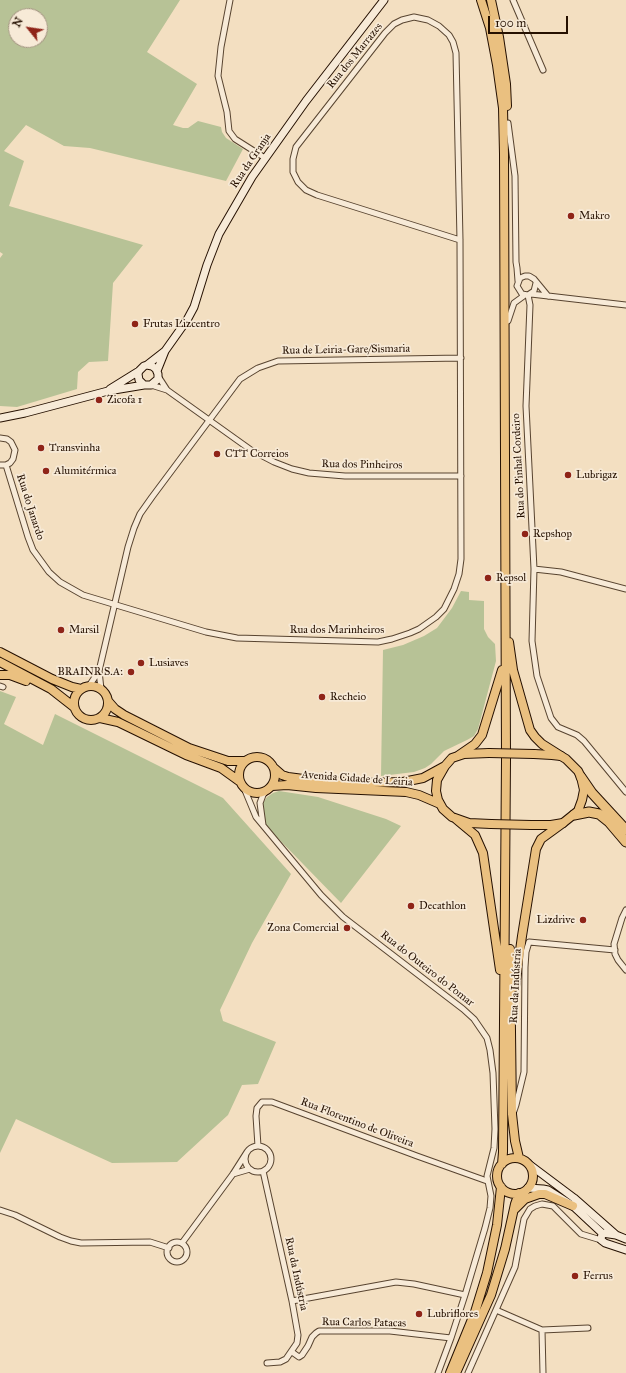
<!DOCTYPE html>
<meta charset="utf-8">
<style>
body{margin:0}
#map{position:relative;width:626px;height:1373px;overflow:hidden;background:#f3dfc1;font-family:"IM FELL Great Primer",serif}
canvas{display:block}
.north{position:absolute;left:8px;top:8px;width:40px;height:40px;box-sizing:border-box;background:#f7ead7;border:1px solid #a39381;border-radius:50%;rotate:300deg;font-size:11px;font-weight:700;line-height:16px;text-align:center;color:#251000}
.north::after{content:'';display:block;margin:auto;width:14px;height:18px;background:#8f2418;clip-path:polygon(50% 0,100% 100%,50% 72%,0 100%)}
.scale{position:absolute;left:488px;top:16px;width:80px;height:18px;box-sizing:border-box;border:2px solid #251000;border-top:0;padding-left:5px;font-size:12px;line-height:14px;white-space:nowrap;color:#251000;-webkit-text-stroke:3px #f7ead7;paint-order:stroke}
</style>
<div id="map">
<canvas width="626" height="1373"></canvas>
<div class="north">N</div>
<div class="scale">100 m</div>
</div>
<script>
const g = document.querySelector('canvas').getContext('2d');
g.lineJoin = 'round';
function fillPath(path, color) {
  g.fillStyle = color;
  g.fill(path, 'evenodd');
}
function toPath(rows) {
  const path = new Path2D();
  for (const r of rows) {
    if (r.length === 3) {
      path.moveTo(r[0] + r[2], r[1]);
      path.arc(r[0], r[1], r[2], 0, 2 * Math.PI);
      continue;
    }
    path.moveTo(r[0], r[1]);
    for (let i = 2; i < r.length; i += 2) path.lineTo(r[i], r[i + 1]);
  }
  return path;
}
function stroke(path, color, width, dash) {
  g.strokeStyle = color;
  g.lineWidth = width;
  g.lineCap = dash ? 'butt' : 'round';
  g.setLineDash(dash || []);
  g.stroke(path);
}
function label(font, color, halo, rows, align = 'center') {
  g.font = font + ' "IM FELL Great Primer",serif';
  g.lineWidth = 3.5;
  g.setLineDash([]);
  g.textBaseline = 'middle';
  g.strokeStyle = halo;
  g.fillStyle = color;
  for (const [text, x, y, turn = 0] of rows) {
    g.save();
    g.translate(x, y);
    g.rotate((+turn || 0) * Math.PI / 180);
    g.textAlign = isNaN(turn) ? turn : align;
    if (halo) g.strokeText(text, 0, 0);
    g.fillText(text, 0, 0);
    g.restore();
  }
}
const green = toPath([
 [0,0,180,0,147,52,197,84,173,125,183,128,188,128,198,121,221,127,222,132,226,138,243,149,226,181,90,148,64,146,26,125,4,151,24,161,9,206,143,245,113,283,108,361,89,362,78,372,77,389,17,407,0,406,0,258,3,254,0,252],
 [16,16,40,16,40,40,16,40],
 [461,591,469,592,469,600,484,601,484,629,488,637,495,644,496,661,478,729,474,736,467,740,444,751,431,764,425,768,414,772,381,776,383,650,403,645,424,636,437,628,452,608],
 [0,691,16,697,4,724,43,745,55,714,223,798,291,874,252,943,220,1010,223,1021,276,1042,258,1084,242,1085,228,1115,177,1162,112,1163,16,1119,0,1153],
 [279,791,318,797,386,819,401,826,341,903,267,827,263,818,262,804,267,797,273,793]
]);
const minor = toPath([
 [230,0,221,47,218,76,227,112,229,131,235,139,265,158],
 [513,0,543,70],
 [508,123,515,176,516,262,517,268,518,281],
 [536,283,534,291,528,295,522,294,517,286,520,278,525,276,529,276,534,279,548,296],
 [531,294,626,305],
 [528,295,530,305,526,406,534,569,532,641,537,676,551,718,558,727,577,735,584,741,626,792],
 [508,321,514,303,525,295],
 [158,376,167,390,251,450,274,462,292,469,309,473,345,476,461,476],
 [151,385,167,390],
 [0,438,7,439,11,442,15,450,13,459,10,463,6,465,0,465],
 [6,465,28,537,33,550,49,572,60,582,83,595,206,632,237,638,378,642,392,639,410,633,419,629,436,617,444,609,454,589,459,574,461,559,460,240,456,53,453,42,449,35,439,26,428,20,414,17,402,20,394,24,385,33,296,147,293,159,293,172,298,182,306,190,317,195,460,240],
 [534,569,561,572,626,589],
 [0,686,3,687],
 [89,686,99,671],
 [101,689,99,671,128,547,134,528,140,514,152,497,240,379,258,368,278,361,461,358],
 [244,788,256,817,321,895,343,917,463,1009,474,1019,487,1038,490,1050,493,1073,495,1129,494,1148,487,1176,491,1196,490,1208,485,1228,465,1295,451,1338,438,1373],
 [263,825,260,803,263,795,267,790],
 [626,910,622,918,614,944,615,954,618,960,626,970],
 [514,1111,516,1105,524,1072,525,967,526,952,529,942,615,950],
 [258,1159,13],
 [258,1146,256,1116,257,1108,262,1102,272,1102,417,1156,487,1181],
 [263,1171,292,1301,298,1335,297,1343,286,1359,280,1362,267,1363],
 [233,1174,250,1169],
 [0,1210,15,1215,60,1237,71,1241,81,1243,150,1242,169,1248],
 [177,1252,10],
 [182,1243,233,1174,247,1152],
 [292,1301,396,1282,414,1284,465,1295],
 [496,1310,542,1330,543,1373],
 [542,1330,588,1328],
 [292,1352,299,1357,302,1355,308,1346,312,1337,316,1333,319,1331,390,1331,451,1338],
 [468,1373,515,1267,524,1219,530,1209,535,1206,542,1204,553,1206,581,1234,601,1240]
]);
const secondary = toPath([
 [147,365,165,351,187,320,194,307,207,265,219,234,252,177,306,101,384,0],
 [157,371,165,351],
 [110,389,139,371,144,366,147,365,152,366,156,369,158,374,158,379,151,385,144,385,139,380,138,374,139,371],
 [0,418,25,413,108,391,144,385],
 [530,1165,574,1198,616,1235],
 [528,1188,543,1189,548,1190,573,1206,602,1233,616,1235,626,1239],
 [602,1233,601,1240,605,1243,626,1250]
]);
const primary = toPath([
 [0,652,52,679,72,687,81,689],
 [0,662,51,689,74,707],
 [0,675,10,675,26,681],
 [91,703,17],
 [108,701,115,709,124,715,189,748,228,761,245,761],
 [100,718,118,722,186,755,221,768,239,781],
 [489,753,464,754,452,758,445,766,437,780,436,791,438,800,443,809,452,817,469,823,491,824],
 [257,775,18],
 [274,768,282,775,288,777,311,780,363,783,403,782,423,778,445,766],
 [272,786,287,785,316,788,406,792,419,795,440,804],
 [531,825,551,825,563,823,578,811,582,800,584,790,581,777,578,771,566,759,561,756,552,755,534,754]
]);
const trunk = toPath([
 [481,0,490,28,497,65,503,108,504,154,506,760,503,1152,502,1164],
 [491,0,499,37,506,84,507,106],
 [509,642,513,670,530,730,535,737,542,744,561,756],
 [459,755,475,744,482,735,502,670],
 [457,820,475,835,483,853,500,970],
 [510,949,512,1114,515,1141,519,1158],
 [515,987,522,936,536,849,541,839,563,823],
 [515,1176,18],
 [515,1209,525,1199,539,1194,545,1194,573,1206],
 [450,1373,475,1312,487,1273,497,1225,501,1187],
 [456,1373,491,1295,505,1249,515,1204,519,1193]
]);
const motorway = toPath([
 [581,777,592,793,626,830],
 [574,815,589,812,599,814,609,822,626,842]
]);
const primaryBridge = toPath([
 [489,753,534,754],
 [491,824,531,825]
]);
const markers = [
 [571,216,4,"#8f2418"],
 [135,324,4,"#8f2418"],
 [99,400,4,"#8f2418"],
 [41,448,4,"#8f2418"],
 [217,454,4,"#8f2418"],
 [46,471,4,"#8f2418"],
 [568,475,4,"#8f2418"],
 [525,534,4,"#8f2418"],
 [488,578,4,"#8f2418"],
 [61,630,4,"#8f2418"],
 [141,663,4,"#8f2418"],
 [131,672,4,"#8f2418"],
 [322,697,4,"#8f2418"],
 [411,906,4,"#8f2418"],
 [583,920,4,"#8f2418"],
 [347,928,4,"#8f2418"],
 [575,1276,4,"#8f2418"],
 [419,1314,4,"#8f2418"]
];
const streetNames = [
 ["Rua dos Marrazes",355,56,-51],
 ["Rua da Granja",251,161,-56],
 ["Rua de Leiria-Gare/Sismaria",346,350,-1],
 ["Rua dos Pinheiros",362,465,1],
 ["Rua do Pinhal Cordeiro",519,466,-93],
 ["Rua do Janardo",30,507,72],
 ["Rua dos Marinheiros",337,630],
 ["Avenida Cidade de Leiria",357,779,4],
 ["Rua do Outeiro do Pomar",427,969,38],
 ["Rua da Indústria",516,986,-87],
 ["Rua Florentino de Oliveira",357,1123,21],
 ["Rua da Indústria",296,1274,78],
 ["Rua Carlos Patacas",364,1323,1]
];
const poiNames = [
 ["Makro",579,216],
 ["Frutas Lizcentro",143,324],
 ["Zicofa 1",107,400],
 ["Transvinha",49,448],
 ["CTT Correios",225,454],
 ["Alumitérmica",54,471],
 ["Lubrigaz",576,475],
 ["Repshop",533,534],
 ["Repsol",496,578],
 ["Marsil",69,630],
 ["Lusiaves",149,663],
 ["BRAINR S.A:",123,672,"right"],
 ["Recheio",330,697],
 ["Decathlon",419,906],
 ["Lizdrive",575,920,"right"],
 ["Zona Comercial",339,928,"right"],
 ["Ferrus",583,1276],
 ["Lubriflores",427,1314]
];
fillPath(green, '#b7c296');
stroke(minor, '#584430', 7);
stroke(secondary, '#251000', 9);
stroke(primary, '#251000', 10);
stroke(trunk, '#251000', 10);
stroke(motorway, '#251000', 11);
stroke(minor, '#f7ead7', 5);
stroke(secondary, '#f7ead7', 7);
stroke(primary, '#eac080', 8);
stroke(trunk, '#eac080', 8);
stroke(motorway, '#eac080', 9);
stroke(primaryBridge, '#251000', 10, []);
stroke(primaryBridge, '#eac080', 8);
for (const [x, y, r, color] of markers) {
  const dot = new Path2D();
  dot.arc(x, y, r, 0, 2 * Math.PI);
  g.fillStyle = color;
  g.fill(dot);
  stroke(dot, '#f7ead7', 1.5);
}
label('11px', '#251000', '#f7ead7', streetNames);
label('11px', '#251000', '#f7ead7', poiNames, 'left');
</script>
